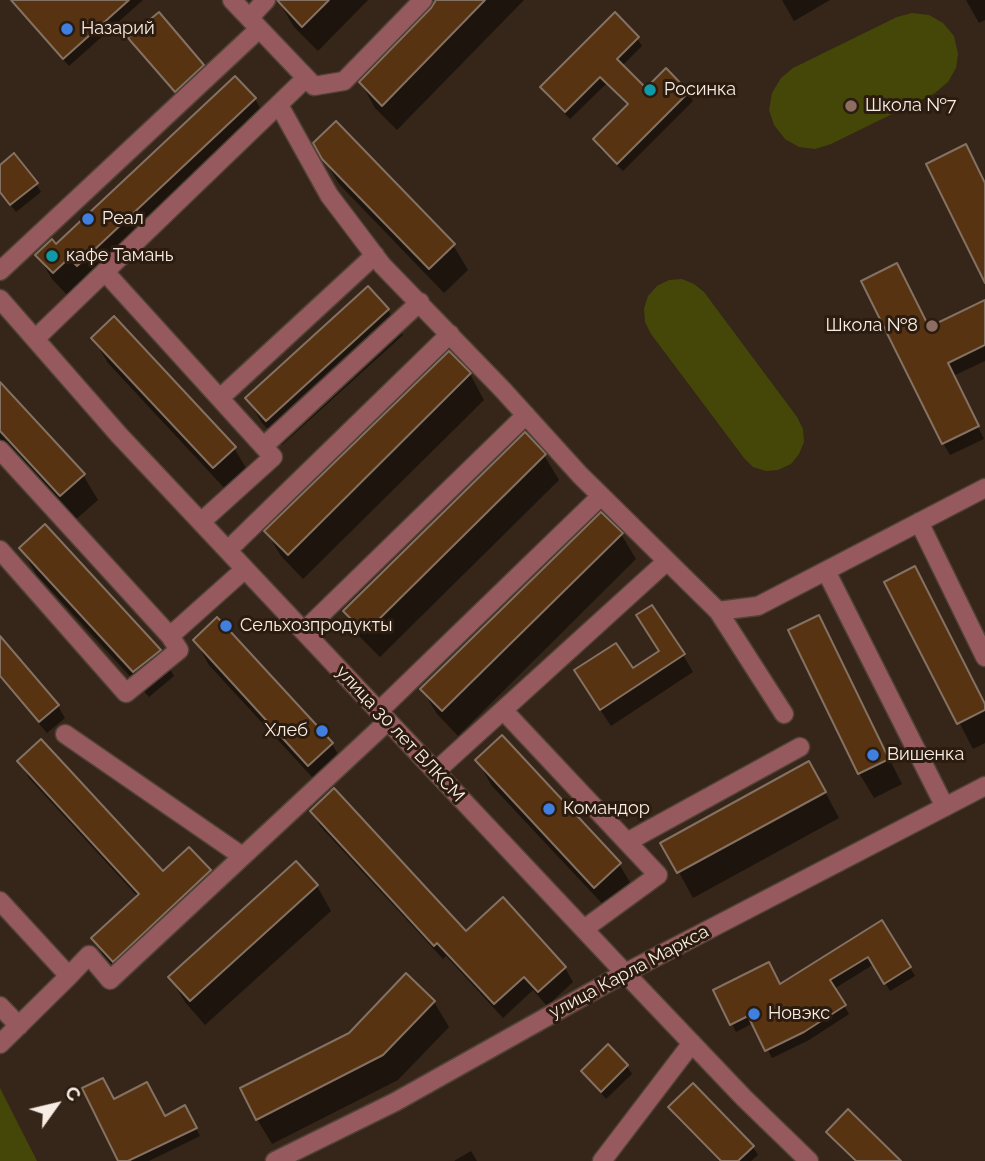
<!DOCTYPE html>
<meta charset="utf-8">
<style>
body{margin:0}
#map{position:relative;width:985px;height:1161px;overflow:hidden;background:#352619;font-family:Raleway,sans-serif}
canvas{display:block}
.north{position:absolute;left:21px;top:1070px;width:70px;height:70px;-webkit-text-stroke:5px #2b1c0f;paint-order:stroke;rotate:56deg;font-size:19px;font-weight:700;line-height:28px;text-align:center;color:#f8ede5}
.north::after{content:'';display:block;margin:auto;width:24px;height:32px;background:#f8ede5;clip-path:polygon(50% 0,100% 100%,50% 72%,0 100%)}
</style>
<div id="map">
<canvas width="985" height="1161"></canvas>
<div class="north">С</div>
</div>
<script>
const g = document.querySelector('canvas').getContext('2d');
g.lineJoin = 'round';
function fillPath(path, color) {
  g.fillStyle = color;
  g.fill(path, 'evenodd');
}
function toPath(rows) {
  const path = new Path2D();
  for (const r of rows) {
    path.moveTo(r[0], r[1]);
    for (let i = 2; i < r.length; i += 2) path.lineTo(r[i], r[i + 1]);
  }
  return path;
}
function stroke(path, color, width, dash) {
  g.strokeStyle = color;
  g.lineWidth = width;
  g.lineCap = dash ? 'butt' : 'round';
  g.setLineDash(dash || []);
  g.stroke(path);
}
function label(font, color, halo, rows, align = 'center') {
  g.font = font + ' Raleway,sans-serif';
  g.lineWidth = 6;
  g.setLineDash([]);
  g.textBaseline = 'middle';
  g.strokeStyle = halo;
  g.fillStyle = color;
  for (const [text, x, y, turn = 0] of rows) {
    g.save();
    g.translate(x, y);
    g.rotate((+turn || 0) * Math.PI / 180);
    g.textAlign = isNaN(turn) ? turn : align;
    if (halo) g.strokeText(text, 0, 0);
    g.fillText(text, 0, 0);
    g.restore();
  }
}
const green = toPath([
 [912,13,929,15,943,23,954,36,958,54,956,68,948,82,935,93,831,144,815,149,799,147,785,139,774,125,769,110,772,93,781,78,793,68,897,17],
 [682,279,694,284,704,292,797,417,803,429,804,442,799,454,791,464,778,470,766,471,753,467,744,458,651,334,645,322,644,309,648,296,657,286,669,280],
 [0,1088,37,1161,0,1161]
]);
const shadow = toPath([
 [10,0,143,0,69,66],
 [281,0,368,0,318,51,294,27,279,2],
 [440,0,524,0,397,130,375,108,361,83],
 [782,0,830,0,794,21],
 [966,0,985,0,985,20,979,23],
 [637,38,642,46,622,66,646,90,688,93,693,101,623,171,599,148,595,140,628,106,606,84,570,119,547,96,542,88],
 [133,42,203,66,205,69,178,94],
 [235,79,255,99,269,123,68,296,52,279,38,255,55,246],
 [315,144,453,245,468,270,444,293,339,184],
 [0,167,36,184,41,192,16,212,0,192],
 [368,288,388,310,403,335,282,445,262,423,247,398],
 [985,302,985,361,953,376,984,439,950,455,943,443,930,329],
 [93,338,234,448,249,473,228,492,108,363],
 [470,374,484,400,303,579,281,556,266,531],
 [0,384,83,475,98,500,75,520,0,439],
 [544,455,559,480,380,657,359,636,345,611],
 [621,534,636,559,458,736,437,714,422,689],
 [21,549,159,651,174,676,149,697,36,574],
 [887,583,985,704,985,743,973,749],
 [818,617,902,784,874,798,859,773],
 [217,619,332,744,347,770,324,790,209,665,195,640],
 [0,638,58,706,65,718,47,733,0,678],
 [683,655,693,672,611,726,586,688,632,670],
 [477,760,619,864,634,889,610,912,492,786],
 [19,761,163,874,189,849,210,871,219,888,124,978,103,955,93,938,138,897,29,778],
 [823,788,839,818,693,898,663,843],
 [312,811,466,934,565,968,573,982,547,1006,533,990,503,1018,446,956,443,959,320,826],
 [317,886,331,911,205,1025,185,1002,170,977],
 [882,923,915,976,890,991,874,964,834,989,849,1014,809,1040,772,1058,753,1023,736,1032,732,1024,780,986],
 [434,1002,449,1027,398,1080,272,1144,257,1119],
 [627,1066,632,1074,606,1099,583,1071],
 [114,1101,165,1118,185,1107,200,1136,149,1161,120,1161],
 [670,1108,753,1147,758,1155,751,1161,719,1161,675,1116],
 [828,1132,899,1161,854,1161,833,1140],
 [471,1151,477,1161,454,1161]
]);
const building = toPath([
 [11,0,129,0,63,59,11,0],
 [277,0,329,0,302,27,277,0],
 [436,0,485,0,382,106,359,82,431,8,436,0],
 [159,12,204,65,175,92,128,38,159,12],
 [615,12,639,37,617,59,646,88,666,68,689,92,617,164,593,139,628,104,600,77,565,112,540,87,615,12],
 [235,76,256,98,77,266,69,258,53,273,35,255,52,239,56,244,235,76],
 [336,121,455,244,429,269,322,159,313,143,336,121],
 [966,144,985,183,985,283,926,164,966,144],
 [14,153,38,183,10,205,0,192,0,165,14,153],
 [897,263,929,327,985,300,985,345,948,363,979,426,942,444,861,281,897,263],
 [368,286,389,309,266,421,245,398,368,286],
 [114,316,236,447,213,468,91,338,114,316],
 [449,351,471,373,288,555,264,531,449,351],
 [0,382,85,474,60,496,0,431,0,382],
 [525,432,546,454,365,633,343,611,525,432],
 [601,512,623,533,442,711,420,689,601,512],
 [45,524,161,650,133,672,19,548,45,524],
 [915,566,985,704,985,710,957,724,884,582,915,566],
 [652,605,685,654,600,710,574,670,616,643,633,668,659,651,636,615,652,605],
 [819,615,889,759,858,774,788,630,819,615],
 [217,617,333,743,308,766,193,640,217,617],
 [0,636,59,705,39,722,0,676,0,636],
 [502,735,621,863,594,888,475,760,502,735],
 [41,739,163,871,189,847,211,870,113,962,91,938,139,894,17,761,41,739],
 [809,761,826,792,677,873,660,843,809,761],
 [334,788,466,931,503,897,566,967,538,992,524,977,494,1004,437,943,434,946,310,811,334,788],
 [296,861,318,885,190,1001,168,977,296,861],
 [882,920,911,967,884,984,868,957,830,980,846,1005,804,1032,765,1051,748,1016,730,1025,713,990,769,962,780,984,882,920],
 [406,973,435,1001,383,1055,256,1120,240,1088,349,1033,406,973],
 [608,1044,628,1065,601,1092,581,1071,608,1044],
 [103,1078,114,1099,147,1082,165,1116,185,1105,197,1128,128,1161,118,1161,82,1088,103,1078],
 [693,1083,754,1146,738,1161,721,1161,668,1107,693,1083],
 [848,1109,901,1161,856,1161,826,1132,848,1109]
]);
const minor = toPath([
 [232,0,314,86,344,81,423,0],
 [249,18,266,0],
 [279,105,329,195,382,265,503,390,580,475,718,611,784,714],
 [0,271,259,29],
 [105,272,273,457,201,522],
 [0,299,119,435,625,973,744,1098,809,1161],
 [35,339,306,78],
 [220,398,375,255],
 [264,446,420,302],
 [0,450,170,636],
 [919,522,985,657],
 [0,550,126,693,179,650,170,636,245,569],
 [228,550,450,334],
 [826,571,945,807],
 [718,611,758,606,985,488],
 [304,631,526,415],
 [503,710,658,875,584,929],
 [379,711,601,496],
 [65,734,242,856],
 [436,771,667,561],
 [627,842,800,747],
 [0,901,69,976,0,1044],
 [69,976,89,955,110,980,388,721],
 [0,1006,19,1026],
 [275,1161,395,1102,625,973,985,786],
 [602,1161,692,1043]
]);
const markers = [
 [67,29,7,"#3f7fe0"],
 [650,90,7,"#0f9aa8"],
 [851,106,7,"#8d6e63"],
 [88,219,7,"#3f7fe0"],
 [52,256,7,"#0f9aa8"],
 [932,326,7,"#8d6e63"],
 [226,626,7,"#3f7fe0"],
 [322,731,7,"#3f7fe0"],
 [873,755,7,"#3f7fe0"],
 [549,809,7,"#3f7fe0"],
 [754,1014,7,"#3f7fe0"]
];
const poiNames = [
 ["Назарий",81,29],
 ["Росинка",664,90],
 ["Школа №7",865,106],
 ["Реал",102,219],
 ["кафе Тамань",66,256],
 ["Школа №8",918,326,"right"],
 ["Сельхозпродукты",240,626],
 ["Хлеб",308,731,"right"],
 ["Вишенка",887,755],
 ["Командор",563,809],
 ["Новэкс",768,1014]
];
const streetNames = [
 ["улица 30 лет ВЛКСМ",400,734,47],
 ["улица Карла Маркса",629,972,-28]
];
fillPath(green, '#454709');
fillPath(shadow, '#0007');
fillPath(building, '#573312');
stroke(building, '#847162', 2);
stroke(minor, '#504236', 21);
stroke(minor, '#965a5e', 18);
for (const [x, y, r, color] of markers) {
  const dot = new Path2D();
  dot.arc(x, y, r, 0, 2 * Math.PI);
  g.fillStyle = color;
  g.fill(dot);
  stroke(dot, '#2b1c0f', 2.5);
}
label('18px', '#f8ede5', '#2b1c0f', poiNames, 'left');
label('18px', '#f8ede5', '#2b1c0f', streetNames);
</script>
